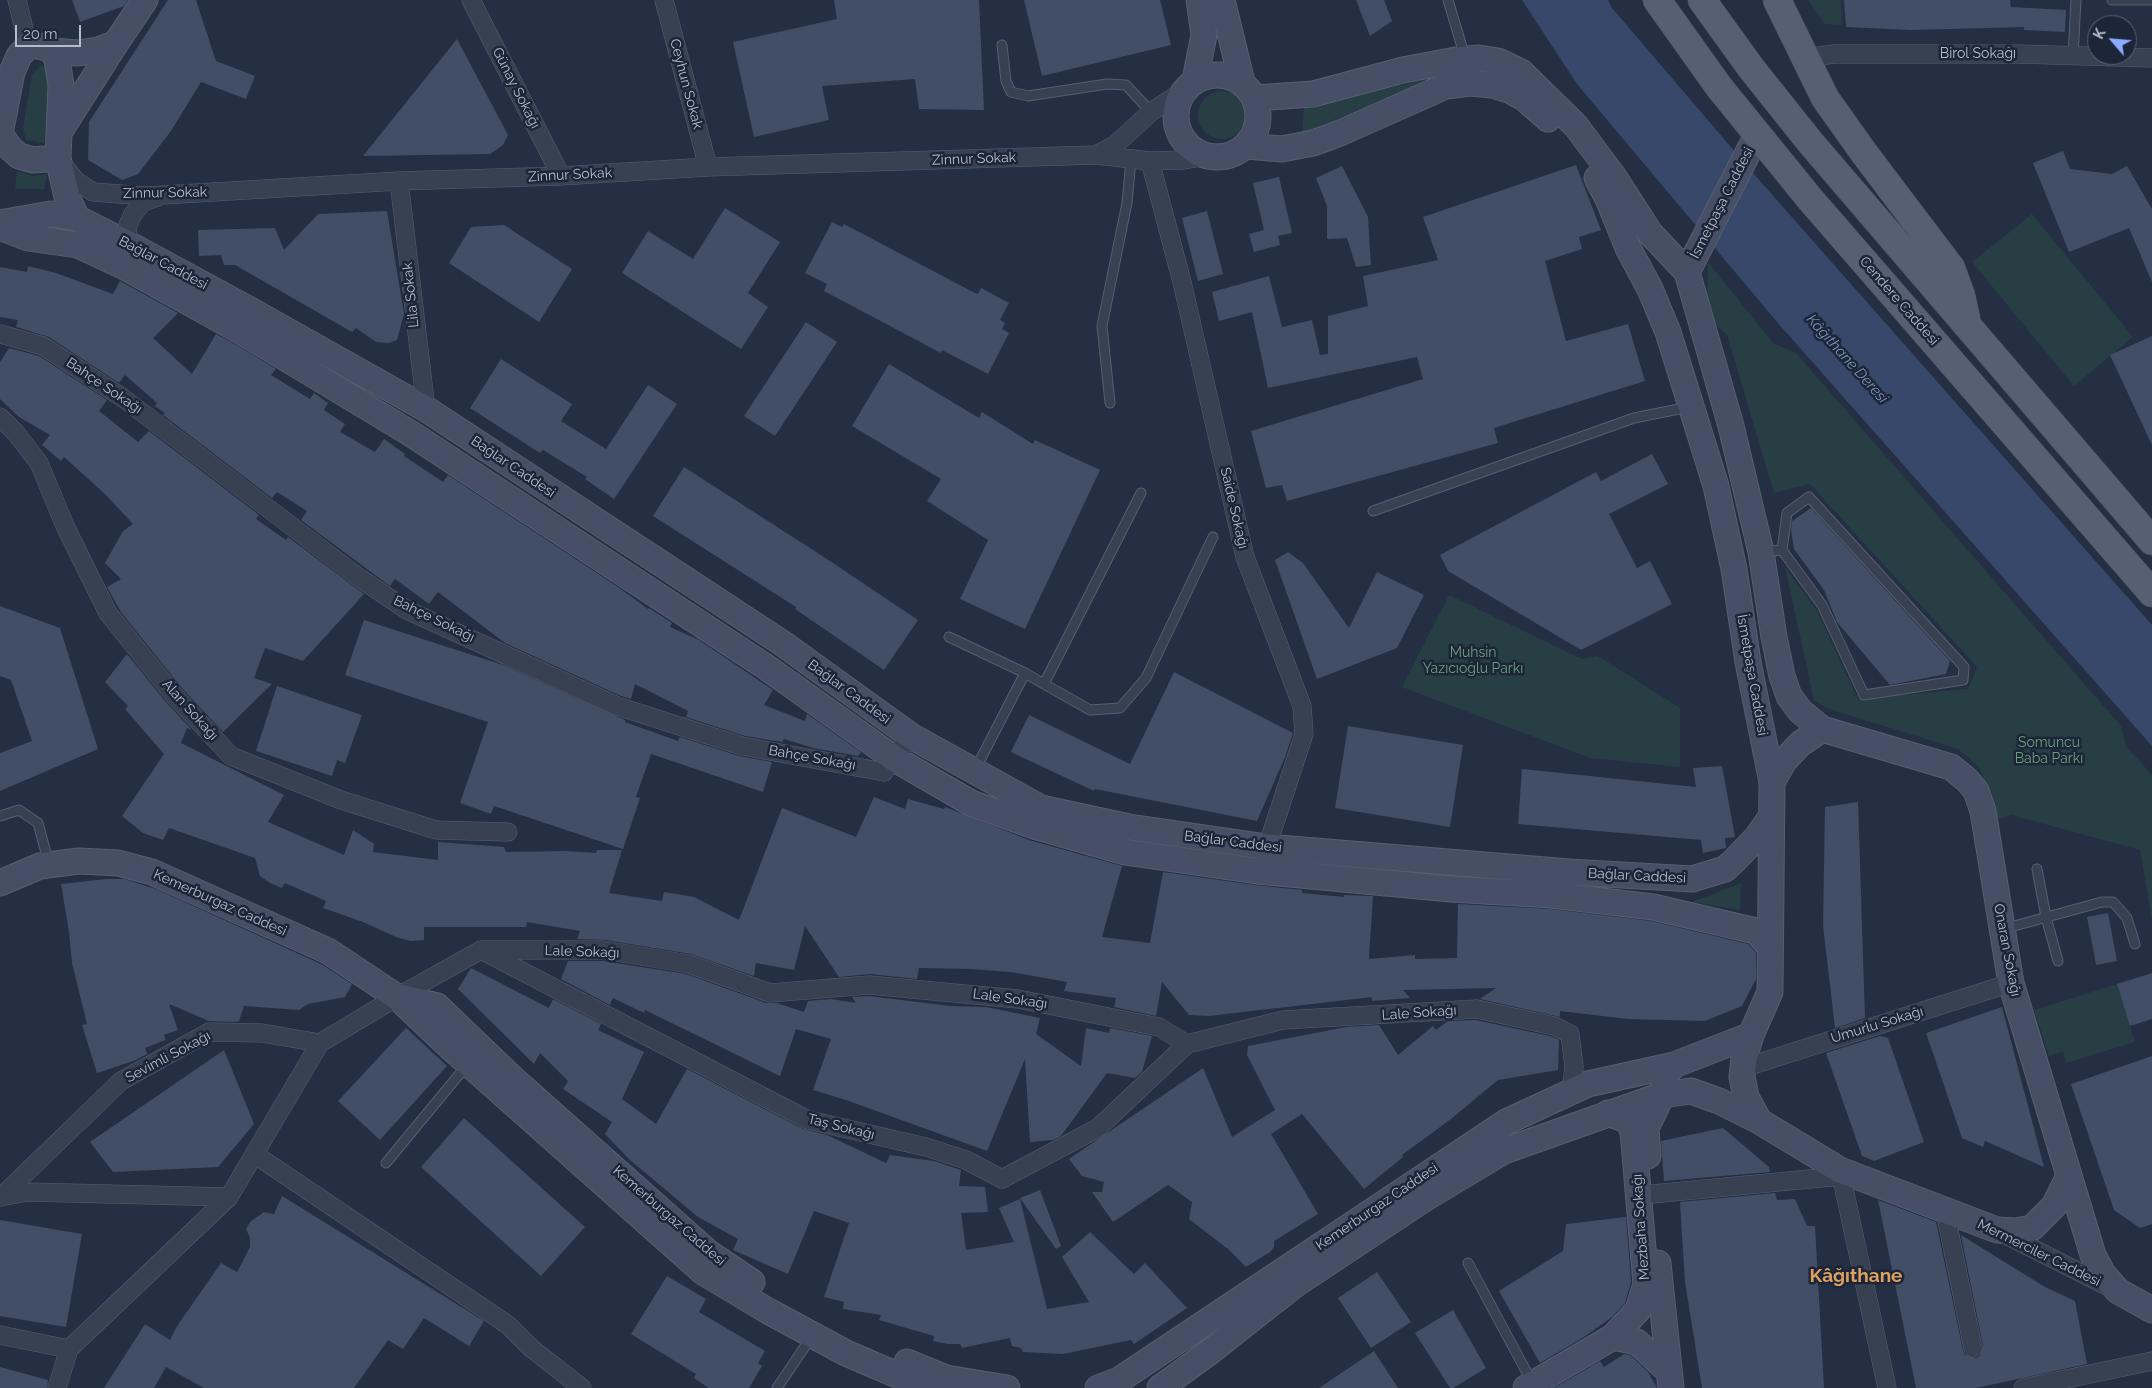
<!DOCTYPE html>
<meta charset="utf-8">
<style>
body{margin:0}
#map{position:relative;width:2152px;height:1388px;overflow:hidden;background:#242f43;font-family:Raleway,sans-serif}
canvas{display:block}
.north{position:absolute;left:2087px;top:15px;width:50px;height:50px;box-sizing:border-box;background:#1d2638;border:1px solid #5a6273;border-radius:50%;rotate:297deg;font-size:14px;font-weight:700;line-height:20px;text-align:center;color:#b5bccc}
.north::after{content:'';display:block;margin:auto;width:18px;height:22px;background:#88acff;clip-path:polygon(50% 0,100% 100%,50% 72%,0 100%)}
.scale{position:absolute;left:15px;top:25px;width:66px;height:22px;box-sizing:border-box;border:2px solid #b5bccc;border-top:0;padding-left:6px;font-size:15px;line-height:18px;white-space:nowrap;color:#b5bccc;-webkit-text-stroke:4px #1d2638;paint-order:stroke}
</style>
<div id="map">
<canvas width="2152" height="1388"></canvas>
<div class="north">K</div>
<div class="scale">20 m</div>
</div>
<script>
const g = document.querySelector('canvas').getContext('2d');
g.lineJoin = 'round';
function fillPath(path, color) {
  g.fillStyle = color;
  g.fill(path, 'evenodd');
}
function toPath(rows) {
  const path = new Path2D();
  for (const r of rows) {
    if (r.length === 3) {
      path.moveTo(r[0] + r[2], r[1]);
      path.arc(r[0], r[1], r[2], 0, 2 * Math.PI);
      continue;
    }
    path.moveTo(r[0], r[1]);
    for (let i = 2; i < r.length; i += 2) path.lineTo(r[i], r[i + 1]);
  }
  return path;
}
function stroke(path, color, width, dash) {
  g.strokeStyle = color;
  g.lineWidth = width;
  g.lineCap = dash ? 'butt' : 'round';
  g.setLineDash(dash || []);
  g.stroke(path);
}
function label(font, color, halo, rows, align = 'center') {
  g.font = font + ' Raleway,sans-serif';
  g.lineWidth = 5;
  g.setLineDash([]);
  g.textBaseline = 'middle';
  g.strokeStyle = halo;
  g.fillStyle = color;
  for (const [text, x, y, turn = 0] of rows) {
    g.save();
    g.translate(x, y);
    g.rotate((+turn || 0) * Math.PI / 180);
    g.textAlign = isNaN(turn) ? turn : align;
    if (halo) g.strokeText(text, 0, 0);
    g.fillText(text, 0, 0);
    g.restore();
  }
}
const green = toPath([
 [1808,0,1841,0,1842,25,1825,24],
 [41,66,52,71,49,131,44,143,26,140,23,128,32,74],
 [1441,76,1302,133,1304,107],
 [1222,115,24],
 [17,171,33,176,47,174,44,189,15,189],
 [2032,214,2133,337,2074,386,1972,262],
 [1708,262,1773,343,1796,353,2121,726,2126,746,2152,775,2152,920,2140,850,2011,815,1997,820,1995,807,1979,767,1958,749,1829,709,1814,701,1785,567,1817,611,1858,699,1968,689,1977,667,1810,484,1774,493,1727,335,1707,317],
 [1449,595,1582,659,1598,656,1680,708,1680,767,1590,758,1402,687],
 [1741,883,1740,910,1692,902],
 [2117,984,2135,1042,2066,1063,2063,1052,2049,1056,2034,1010]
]);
const water = toPath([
 [1522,0,1608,0,1612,8,1760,181,2152,625,2152,746,1777,322,1577,84]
]);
const building = toPath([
 [72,0,128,0,124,6,80,22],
 [168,0,196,0,216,61,255,76,246,99,201,82,171,131,138,174,122,180,88,160,89,122],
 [834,0,979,0,984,110,919,109,915,79,822,86,829,120,754,137,733,42,837,19],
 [1024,0,1160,0,1171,45,1042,76],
 [1356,0,1384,0,1392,21,1370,36],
 [1844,0,2010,0,2011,7,2066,10,2065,32,2024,30,2024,27,1911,30,1846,27],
 [457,39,508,135,503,145,490,154,363,156],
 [2063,151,2070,169,2112,174,2127,166,2152,209,2152,282,2129,228,2069,252,2033,163],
 [1576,165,1601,230,1579,237,1582,249,1545,261,1566,341,1628,324,1645,381,1494,428,1498,443,1287,501,1282,485,1266,488,1251,431,1423,379,1417,357,1268,388,1252,312,1219,321,1212,292,1269,276,1282,327,1312,320,1320,355,1328,354,1328,316,1368,306,1363,276,1438,260,1423,217],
 [1342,166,1368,217,1371,265,1356,267,1347,238,1327,239,1327,206,1316,178],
 [1279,177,1292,233,1278,236,1280,245,1254,252,1249,234,1264,230,1253,183],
 [725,208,780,242,748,293,768,307,741,349,622,273,648,231,693,259],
 [387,211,404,314,397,340,389,343,376,342,356,328,352,332,235,265,224,265,221,255,199,256,198,230,275,228,284,250,318,214],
 [1207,211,1223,274,1198,281,1182,218],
 [832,222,842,227,844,224,971,291,978,294,981,288,1009,303,1000,320,1005,323,1002,329,1009,333,988,374,942,350,941,353,824,291,827,284,805,273],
 [504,225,572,269,539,322,449,263,471,227],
 [28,266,56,273,113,294,120,281,178,313,153,338,192,374,216,334,237,345,276,369,271,375,310,399,314,393,328,403,324,410,345,424,340,432,375,452,384,439,405,454,404,456,443,482,448,475,618,587,648,609,649,608,672,623,670,627,699,640,773,690,764,705,805,721,807,714,861,752,858,756,813,748,784,739,782,742,745,736,686,717,688,711,635,684,631,699,621,696,505,643,438,592,429,604,395,579,390,586,301,520,307,511,277,492,272,498,163,415,165,413,155,406,157,403,125,375,119,383,49,337,16,327,18,320,0,317,0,267,27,272],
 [806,322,837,342,775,436,744,416],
 [2152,336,2152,445,2110,355],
 [9,348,39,356,107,400,99,411,138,442,149,431,259,515,256,519,286,540,288,537,364,594,303,661,265,648,254,678,272,684,223,732,181,687,121,612,107,587,121,579,105,563,123,531,133,524,106,495,64,457,61,461,42,445,50,435,19,417,0,399,0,362],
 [501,359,572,404,561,421,606,449,648,385,677,404,614,499,585,479,587,477,543,450,540,453,470,408],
 [889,364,979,418,982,412,1033,444,1035,440,1100,470,1025,629,960,599,988,540,927,501,941,479,852,426],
 [1652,454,1668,484,1609,514,1637,568,1650,561,1672,604,1581,650,1448,571,1440,555,1596,472,1601,481],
 [684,467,827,559,918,620,884,670,795,609,796,607,653,516],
 [1811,508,1950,661,1946,674,1890,685,1837,622,1824,590,1794,549,1791,530,1792,521],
 [1288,552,1303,563,1349,628,1377,572,1424,595,1397,648,1317,679,1275,560],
 [0,606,60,628,98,749,0,791,0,753,32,741,11,680,0,676],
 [364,620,503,665,625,720,625,722,678,741,680,737,739,756,772,762,763,792,651,754,636,797,640,798,623,849,494,806,491,814,460,803,488,722,345,675],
 [127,654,165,701,192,730,187,728,181,743,284,795,268,822,344,855,353,830,374,844,373,852,438,860,438,842,504,847,506,852,566,851,596,853,597,850,622,850,609,893,662,901,664,892,694,897,739,920,782,808,856,837,874,797,905,809,908,799,944,809,945,807,1029,840,1122,866,1102,937,1150,943,1163,872,1255,885,1302,890,1302,893,1344,897,1344,895,1373,896,1369,959,1415,955,1415,959,1457,958,1458,904,1550,909,1651,921,1748,944,1756,953,1756,979,1742,1006,1705,1021,1628,1019,1560,1011,1560,1017,1480,999,1496,988,1403,990,1410,998,1372,1001,1372,997,1209,1016,1189,1015,1162,982,1156,1016,1114,1007,1116,998,1064,991,1067,982,1011,972,970,969,919,968,917,979,870,974,839,977,805,926,794,970,756,963,754,976,691,954,606,940,577,939,580,931,527,922,526,927,424,927,424,940,410,941,396,937,363,922,323,908,326,901,285,883,282,888,270,883,260,876,255,858,169,828,163,840,143,833,122,816,164,754,125,709,128,706,105,682],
 [1174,672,1293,733,1285,757,1257,821,1095,789,1094,791,1011,752,1029,715,1130,764],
 [277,686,362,715,345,763,337,760,332,776,256,751],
 [1348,726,1463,745,1450,827,1335,808],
 [1722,766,1735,837,1725,838,1726,848,1703,853,1701,840,1518,824,1522,769,1696,787,1693,768],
 [1858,802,1865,1018,1835,1028,1823,925,1825,807],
 [106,879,124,879,156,889,321,964,352,984,345,997,308,1004,299,1010,244,1006,239,1021,235,1022,209,1021,169,1004,178,1030,164,1035,166,1040,145,1048,147,1054,136,1060,97,1073,82,1025,87,1024,72,963,69,932,61,884],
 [2108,913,2117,961,2096,965,2087,917],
 [568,961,603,961,686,974,766,1003,777,1003,804,1012,808,1001,831,999,856,1003,852,997,869,996,950,1006,986,1007,1040,1018,1036,1034,1081,1066,1086,1028,1109,1033,1110,1028,1152,1036,1142,1072,1135,1078,1107,1073,1061,1136,1053,1140,1030,1142,1025,1059,987,1151,846,1100,813,1090,831,1039,796,1029,780,1076,645,1010,644,1013,613,998,610,1005,561,979],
 [471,968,549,1008,553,999,601,1024,598,1030,644,1052,622,1099,656,1124,687,1069,803,1129,827,1135,886,1163,890,1155,934,1161,961,1170,959,1186,985,1187,988,1212,961,1213,966,1250,1014,1242,999,1208,1020,1199,1047,1309,1089,1302,1062,1257,1090,1232,1134,1274,1145,1263,1187,1308,1134,1344,1131,1340,1063,1354,1023,1352,1021,1348,1012,1346,1010,1338,962,1348,960,1344,948,1344,933,1341,934,1336,879,1320,881,1315,843,1309,844,1302,824,1297,849,1223,814,1211,788,1274,733,1250,738,1239,698,1217,630,1160,605,1134,612,1122,563,1089,568,1081,540,1053,534,1064,458,989],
 [2152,973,2152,1019,2130,1026,2117,984],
 [2002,1007,2044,1167,1985,1141,1983,1147,1962,1138,1926,1033],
 [1476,1020,1550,1036,1559,1040,1558,1070,1498,1080,1451,1119,1402,1155,1403,1157,1364,1189,1302,1114,1271,1134,1318,1214,1274,1241,1274,1247,1270,1252,1246,1267,1228,1249,1189,1219,1192,1202,1168,1185,1113,1222,1092,1192,1102,1192,1104,1182,1082,1176,1069,1159,1203,1068,1232,1137,1275,1110,1247,1055,1248,1046,1346,1027,1379,1025,1398,1055,1433,1026,1436,1030,1448,1021],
 [406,1028,447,1066,380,1140,338,1101],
 [1880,1036,1888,1038,1924,1142,1874,1161,1862,1156,1826,1053],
 [224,1050,254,1124,218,1167,113,1172,90,1142],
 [2152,1056,2152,1224,2140,1228,2114,1210,2071,1084],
 [464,1118,585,1227,541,1276,421,1167],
 [1723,1128,1769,1167,1770,1172,1664,1181,1661,1141],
 [1040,1190,1061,1246,1056,1249,1020,1198],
 [1775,1193,1777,1200,1795,1199,1807,1226,1815,1226,1824,1388,1702,1388,1685,1282,1680,1202],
 [282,1196,484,1321,469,1346,424,1318,403,1349,388,1340,354,1388,204,1388,166,1367,154,1388,104,1388,145,1324,170,1340,177,1326,221,1263,237,1272,250,1247,250,1238,246,1229,250,1222,264,1212,274,1214],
 [1878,1200,1936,1222,1963,1350,1965,1355,1976,1358,1980,1356,1983,1346,1961,1235,2045,1287,2075,1301,2087,1364,1976,1388,1916,1388],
 [1626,1217,1631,1282,1625,1303,1612,1317,1584,1337,1540,1363,1499,1291,1563,1251,1566,1224],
 [0,1220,82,1234,66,1327,0,1316],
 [1377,1272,1411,1322,1371,1348,1338,1298],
 [667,1276,706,1299,699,1312,765,1351,758,1363,762,1366,749,1388,709,1388,694,1378,696,1374,631,1334],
 [1453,1310,1486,1368,1453,1388,1450,1388,1415,1333],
 [1374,1351,1398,1388,1319,1388],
 [1624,1354,1630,1355,1648,1372,1657,1388,1554,1388,1600,1361,1604,1367],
 [0,1367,48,1380,47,1388,0,1388]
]);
const lane = toPath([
 [1448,0,1465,57],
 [2112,0,2152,0],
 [1002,45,1006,81,1011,92,1028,96,1107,84,1126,85,1151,112],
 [2073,56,2076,0],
 [1110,403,1102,326,1127,203,1131,160],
 [1373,511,1634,418,1689,407],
 [1761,552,1782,550,1822,605,1864,695,1963,680,1964,667,1809,497,1787,513,1782,550],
 [949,637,1025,673,975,770],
 [1025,673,1044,684,1141,493],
 [1044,684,1090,710,1120,708,1146,678,1213,537],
 [0,816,19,810,38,823,49,864],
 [2037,869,2046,917,2058,961],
 [2003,929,2102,902,2113,902,2127,918,2135,944],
 [386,1163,467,1065],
 [1468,1263,1532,1382],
 [777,1388,812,1336]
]);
const street = toPath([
 [17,0,28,46],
 [471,0,561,176],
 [664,0,708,167],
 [1805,58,1834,54,2018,54,2152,58],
 [1096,155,1115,145,1151,112,1185,90],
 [1150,161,1182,282,1245,557,1302,706,1304,734,1267,847],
 [61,162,76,181,93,192,146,196,399,181,561,176,708,167,1096,155,1150,161,1184,160,1207,156],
 [399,181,426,409],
 [134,247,127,235,128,225,133,214,143,202,158,197],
 [0,334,43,346,123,398,361,579,407,610,617,706,742,746,884,772,911,736],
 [0,417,15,432,39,463,65,526,108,613,173,694,231,756,341,800,436,830,508,832],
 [485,952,808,1120,926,1147,966,1160,1002,1179,1098,1128,1187,1044],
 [320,1043,397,997,481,950,604,950,689,964,770,993,869,985,1018,999,1159,1027,1187,1044,1283,1020,1477,1009,1554,1026,1570,1034,1574,1067,1571,1092],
 [1743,1068,2011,983],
 [254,1154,508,1325,531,1348,582,1388],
 [1840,1170,1887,1388],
 [1652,1194,1841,1176],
 [0,1197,28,1192,229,1197,69,1349],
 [1,1197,121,1081,209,1032,262,1033,320,1043,229,1197],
 [1945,1211,1973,1348],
 [2000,1232,2111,1288],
 [0,1335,69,1349,57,1388],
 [2023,1388,2152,1361]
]);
const secondary = toPath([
 [1222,0,1242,82],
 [116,43,145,0],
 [28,46,40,46,53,51,57,60,61,85,58,158,33,160,19,156,10,148,0,134,12,72,19,56,28,46],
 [53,51,78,53,98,50,116,43,60,131],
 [1217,116,41],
 [1195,80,1204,35,1199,0],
 [1255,98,1313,94,1403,70,1456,60,1479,58,1498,61,1521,72,1576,126,1614,177,1650,233,1687,272,1731,426,1761,552,1774,637,1782,676,1789,696,1800,711,1822,729,1951,767,1967,780,1976,791,1983,811,2011,983,2093,1255,2103,1274,2118,1291,2152,1310],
 [1246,146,1282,149,1313,143,1340,133,1446,86,1470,83,1492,85,1511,91,1524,98,1548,119],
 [58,158,67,197,77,218],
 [1597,178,1609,201,1628,248,1650,289,1668,332,1716,486,1734,569,1748,662,1772,782,1770,992,1751,1035,1744,1058,1742,1077,1746,1097,1759,1121],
 [0,223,51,214,77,218,134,247,252,311,426,409,782,643,911,736,1041,808,1129,827,1267,847,1569,872,1692,879,1725,869,1734,861,1757,837,1771,817],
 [0,227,28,238,78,245,123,266,244,333,410,433,766,667,895,759,971,803,1034,826,1125,852,1257,871,1451,889,1551,895,1653,907,1756,931,1770,947],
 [1687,272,1757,135],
 [1772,782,1784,761,1800,744,1822,729],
 [0,883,40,866,79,861,118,863,152,872,328,951,397,997,451,1048,703,1272,768,1311,846,1353,927,1388],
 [399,997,437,1006,510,1076,709,1253,752,1282],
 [1662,1078,1674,1065,1751,1035],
 [1648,1156,1646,1128,1662,1095],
 [1658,1263,1671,1388],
 [1613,1337,1637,1342,1668,1371],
 [907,1362,946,1378,1007,1388],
 [1098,1388,1119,1380,1506,1122,1588,1084,1674,1065],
 [1160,1388,1211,1351,1296,1284,1424,1199,1504,1151,1662,1095,1691,1091,1719,1101,1759,1121,1840,1170,1997,1230,2016,1231,2032,1228,2054,1206,2068,1178],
 [1526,1388,1613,1337,1638,1310,1646,1284,1633,1131,1627,1120,1608,1113]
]);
const primary = toPath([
 [1657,0,1719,87,1810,199,2152,593],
 [1702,0,1751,68,1810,142,2152,541],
 [1777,0,1825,98,1864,153,1951,268,1961,295,1966,318]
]);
const streetNames = [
 ["Birol Sokağı",1978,54],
 ["Ceyhun Sokak",686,84,75],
 ["Günay Sokağı",516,88,63],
 ["Zinnur Sokak",974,159,-2],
 ["Zinnur Sokak",570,175,-3],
 ["Zinnur Sokak",165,193,-1],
 ["İsmetpaşa Caddesi",1722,203,-63],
 ["Bağlar Caddesi",163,263,28],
 ["Lila Sokak",411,295,-96],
 ["Cendere Caddesi",1899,301,49],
 ["Bahçe Sokağı",104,386,34],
 ["Bağlar Caddesi",513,467,34],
 ["Saide Sokağı",1234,508,77],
 ["Bahçe Sokağı",434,619,26],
 ["İsmetpaşa Caddesi",1752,675,80],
 ["Bağlar Caddesi",849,692,36],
 ["Alan Sokağı",190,710,48],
 ["Bahçe Sokağı",812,758,10],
 ["Bağlar Caddesi",1233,842,7],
 ["Bağlar Caddesi",1637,876,3],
 ["Kemerburgaz Caddesi",220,903,24],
 ["Onaran Sokağı",2007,950,79],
 ["Lale Sokağı",582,952,2],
 ["Lale Sokağı",1010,999,8],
 ["Lale Sokağı",1419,1013,-4],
 ["Umurlu Sokağı",1877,1025,-17],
 ["Sevimli Sokağı",168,1057,-28],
 ["Taş Sokağı",841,1127,14],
 ["Kemerburgaz Caddesi",1377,1207,-34],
 ["Kemerburgaz Caddesi",669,1216,41],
 ["Mezbaha Sokağı",1641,1227,-94],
 ["Mermerciler Caddesi",2039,1253,26]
];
const parkNames = [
 ["Muhsin",1473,653],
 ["Yazıcıoğlu Parkı",1473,669],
 ["Somuncu",2049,743],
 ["Baba Parkı",2049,759]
];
const waterNames = [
 ["Kâğıthane Deresi",1847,359,48]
];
const districtNames = [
 ["Kâğıthane",1856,1276]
];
fillPath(green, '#263e44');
fillPath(water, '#37486b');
fillPath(building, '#424e65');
stroke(lane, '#565f70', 11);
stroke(street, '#565f70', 19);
stroke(secondary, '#565f70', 27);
stroke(primary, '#424a5c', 29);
stroke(lane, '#384152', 9);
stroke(street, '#384152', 18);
stroke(secondary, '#464f66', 25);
stroke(primary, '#566072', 28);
label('14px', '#b5bccc', '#1d2638', streetNames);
label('14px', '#6b9f7b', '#1d2638', parkNames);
label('italic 15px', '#7b8fb6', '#1d2638', waterNames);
label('bold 19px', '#dea05f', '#1d2638', districtNames);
</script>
